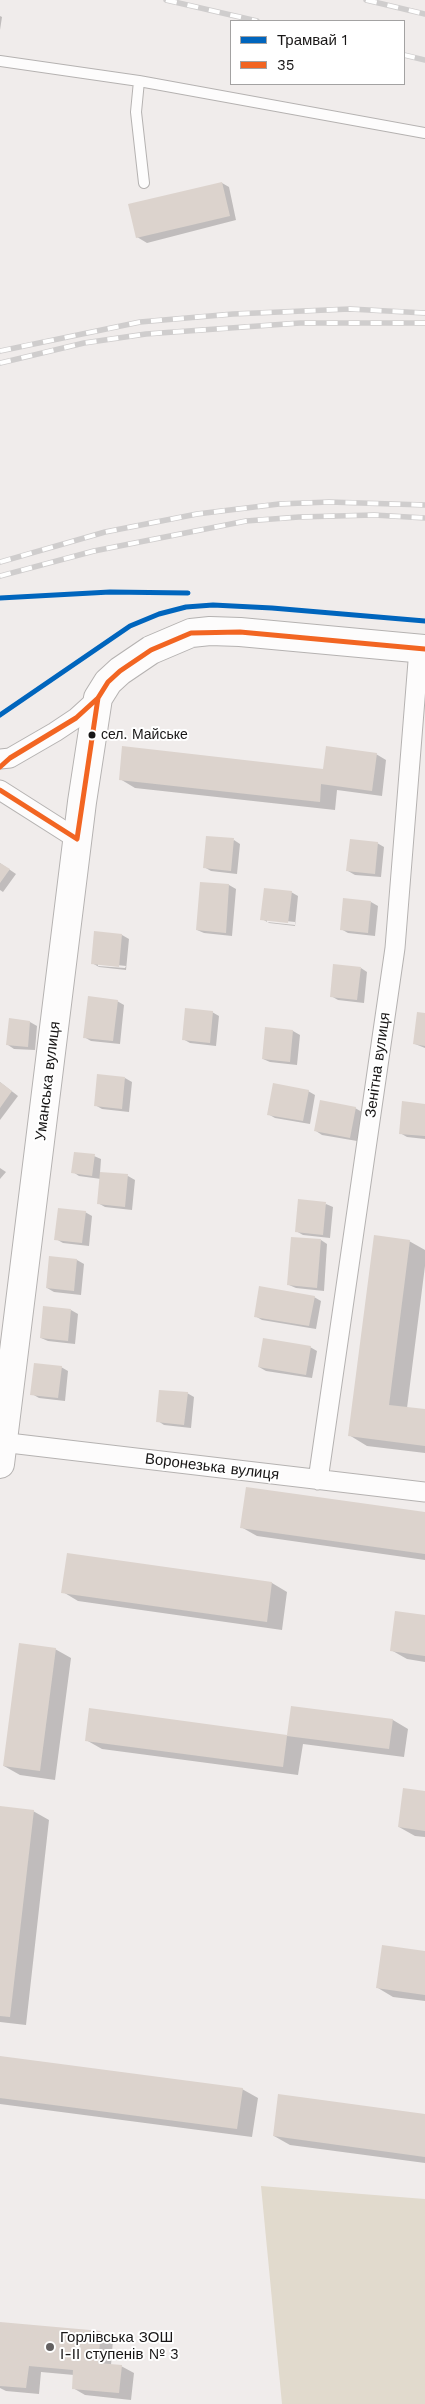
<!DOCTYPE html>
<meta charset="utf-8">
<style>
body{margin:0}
#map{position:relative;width:425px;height:2404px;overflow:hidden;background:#f0eceb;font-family:"Work Sans",sans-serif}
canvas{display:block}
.legend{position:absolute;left:230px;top:20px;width:175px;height:65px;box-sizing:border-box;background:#fff;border:1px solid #a3a2a2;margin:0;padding:6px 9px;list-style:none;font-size:15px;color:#181616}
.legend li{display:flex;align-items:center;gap:10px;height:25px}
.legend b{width:25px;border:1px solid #a3a2a2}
</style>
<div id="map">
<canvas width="425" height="2404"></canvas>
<ul class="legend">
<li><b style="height:6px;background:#0065bd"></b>Трамвай 1</li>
<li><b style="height:6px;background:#f26522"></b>35</li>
</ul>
</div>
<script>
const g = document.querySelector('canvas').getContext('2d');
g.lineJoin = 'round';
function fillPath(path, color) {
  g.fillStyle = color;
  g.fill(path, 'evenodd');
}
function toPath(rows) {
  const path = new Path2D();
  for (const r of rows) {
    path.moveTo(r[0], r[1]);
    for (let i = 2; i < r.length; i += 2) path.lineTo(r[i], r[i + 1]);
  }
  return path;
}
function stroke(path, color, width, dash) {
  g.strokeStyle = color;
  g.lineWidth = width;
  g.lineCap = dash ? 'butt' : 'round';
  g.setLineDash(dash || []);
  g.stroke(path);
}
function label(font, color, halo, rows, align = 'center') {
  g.font = font + ' "Work Sans",sans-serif';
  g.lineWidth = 4;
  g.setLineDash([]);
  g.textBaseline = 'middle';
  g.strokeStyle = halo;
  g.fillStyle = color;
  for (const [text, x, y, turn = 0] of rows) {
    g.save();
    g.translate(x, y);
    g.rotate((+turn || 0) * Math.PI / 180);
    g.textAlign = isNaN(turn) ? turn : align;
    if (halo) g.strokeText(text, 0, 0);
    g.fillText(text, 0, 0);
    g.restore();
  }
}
const green = toPath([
 [261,2186,425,2199,425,2404,282,2404]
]);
const shadow = toPath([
 [0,16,2,17,0,30],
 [222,183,229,187,236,220,147,243,137,237],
 [376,754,386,760,382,796,337,790,335,810,135,788,120,779,324,770],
 [234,840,240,844,237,874,211,871,204,867],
 [377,843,384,847,381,877,355,875,348,871],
 [0,863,16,874,3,892,0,890],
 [201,883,229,885,236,889,232,936,204,933,197,930],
 [291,892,298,896,295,926,269,923,262,919],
 [267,919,295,922,295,925,267,922],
 [371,902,378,906,375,936,348,933,341,929],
 [95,933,122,935,129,939,126,970,99,967,92,963],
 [98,963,126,966,125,968,98,966],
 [361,968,367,972,364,1003,338,1000,331,996],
 [117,1001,124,1005,120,1044,91,1041,84,1037],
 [212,1012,219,1016,216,1046,190,1043,183,1039],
 [425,1014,425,1048,415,1044],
 [10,1020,30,1022,37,1026,35,1050,14,1049,8,1045],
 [267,1028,293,1031,300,1035,297,1065,270,1062,263,1059],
 [125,1078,132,1082,129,1112,102,1109,95,1105],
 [0,1082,18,1096,0,1120],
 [308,1091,315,1095,310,1124,275,1118,268,1114],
 [425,1105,425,1139,407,1137,400,1133],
 [355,1108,362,1112,357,1141,322,1135,316,1131],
 [94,1156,101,1159,100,1173,128,1176,135,1180,132,1210,105,1207,98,1203,101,1179,79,1176,73,1172],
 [0,1168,6,1172,0,1179],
 [326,1204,333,1207,330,1238,303,1235,296,1231],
 [85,1212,92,1216,89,1246,63,1243,56,1239],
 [321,1240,327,1244,324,1291,296,1288,289,1285],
 [409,1241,425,1250,425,1266,407,1408,425,1411,425,1453,367,1446,349,1435],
 [50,1258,77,1260,84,1264,81,1295,54,1292,47,1288],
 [314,1297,321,1301,316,1329,262,1320,255,1316],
 [71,1310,78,1314,75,1344,48,1341,41,1338],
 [310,1347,317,1351,312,1378,266,1371,259,1367],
 [61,1367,68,1371,65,1401,39,1398,32,1394],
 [187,1393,194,1397,191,1428,164,1425,158,1421],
 [425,1514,425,1560,257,1536,241,1527],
 [272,1583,287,1592,282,1630,78,1601,63,1592],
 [425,1617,425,1662,407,1659,391,1650],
 [55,1649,71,1658,55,1780,20,1775,4,1766],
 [292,1707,393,1720,408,1729,404,1757,303,1744,298,1775,102,1749,86,1740,90,1710,288,1736],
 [425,1792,425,1837,415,1836,399,1827],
 [0,1808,33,1811,49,1820,26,2025,0,2022],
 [425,1952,425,2001,393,1997,378,1988],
 [0,2057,242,2089,258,2098,252,2137,0,2104],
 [425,2115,425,2163,290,2145,274,2136],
 [0,2323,100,2333,113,2340,111,2365,121,2366,134,2373,131,2400,85,2395,73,2388,74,2375,41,2372,39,2394,6,2391,0,2388]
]);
const building = toPath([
 [222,182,230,216,136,238,128,204],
 [122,746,323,769,326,746,377,753,372,791,321,784,320,802,119,780],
 [206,836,234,838,231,871,203,868],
 [350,839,378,842,375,874,346,871],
 [0,863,10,869,0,883],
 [200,882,229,884,226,933,196,930],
 [264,888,292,891,288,923,260,920],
 [343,898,371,901,368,933,340,930],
 [94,931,122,934,119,967,91,964],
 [333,964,361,967,357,1000,330,997],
 [88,996,118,1000,113,1041,83,1038],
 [185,1008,213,1011,210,1043,182,1040],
 [417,1012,425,1013,425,1046,413,1044],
 [9,1018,30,1021,28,1047,6,1045],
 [265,1027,293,1030,290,1062,262,1059],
 [97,1074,125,1077,122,1109,94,1106],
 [0,1082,12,1091,0,1108],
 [273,1083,309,1090,303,1121,267,1115],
 [320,1100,356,1107,350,1138,314,1131],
 [402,1101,425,1104,425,1136,399,1134],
 [74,1152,95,1154,92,1176,71,1173],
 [100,1172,128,1174,125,1207,97,1204],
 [298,1199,326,1202,323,1235,295,1232],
 [58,1208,86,1211,82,1243,54,1240],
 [374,1235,410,1240,389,1405,425,1409,425,1446,348,1436],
 [291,1237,321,1239,317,1288,287,1285],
 [49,1256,77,1259,74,1291,46,1288],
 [259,1286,315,1296,309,1326,254,1317],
 [43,1306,71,1309,68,1341,40,1338],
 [263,1338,311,1346,306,1375,258,1367],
 [34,1363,62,1366,58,1398,30,1395],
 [159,1390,188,1392,184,1425,156,1422],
 [246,1487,425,1512,425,1554,240,1528],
 [67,1553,272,1582,267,1622,61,1593],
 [395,1611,425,1615,425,1656,390,1651],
 [19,1643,56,1648,40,1771,3,1766],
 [291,1706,393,1719,389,1749,287,1736,283,1767,85,1741,89,1708,287,1735],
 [403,1788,425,1791,425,1831,398,1827],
 [0,1806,34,1810,10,2017,0,2016],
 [382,1945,425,1951,425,1995,376,1988],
 [0,2056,243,2088,237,2129,0,2098],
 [278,2094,425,2114,425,2157,273,2136],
 [0,2322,101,2331,98,2363,122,2365,119,2393,72,2389,73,2370,29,2366,26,2388,0,2386]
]);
const lane = toPath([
 [0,61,139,81,425,133],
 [139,81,136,112,144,183]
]);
const street = toPath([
 [0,759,10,758,55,732,76,718,98,698],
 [0,790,77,839],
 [0,1442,425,1492],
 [318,1480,395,948,419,649]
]);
const secondary = toPath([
 [0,1464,82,802,98,698,108,682,120,671,151,650,191,633,210,631,240,632,425,649]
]);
const rail = toPath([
 [166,0,257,21],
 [366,0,425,14],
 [404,55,425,60],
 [0,351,140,322,233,314,350,309,425,313],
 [0,363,84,343,146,334,300,323,425,323],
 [0,562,105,532,197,514,279,504,329,502,425,505],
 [0,576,94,551,246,521,299,517,374,515,425,518]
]);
const bus1 = toPath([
 [0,767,10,758,76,718,98,698,108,682,120,671,151,650,191,633,240,632,425,649],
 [0,790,77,839,98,698]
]);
const tram1 = toPath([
 [0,598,110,592,188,593],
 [0,715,130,626,159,614,186,607,213,605,272,608,425,621]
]);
const markers = [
 [92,735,4.5,"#181616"],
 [50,2347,5,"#646161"]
];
const busNames = [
 ["сел. Майське",101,735]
];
const streetNames = [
 ["Зенітна вулиця",378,1065,-82],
 ["Уманська вулиця",48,1081,-83],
 ["Воронезька вулиця",212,1467,7]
];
const poiNames = [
 ["Горлівська ЗОШ",60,2338],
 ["І-ІІ ступенів № 3",60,2355]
];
fillPath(green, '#e1dacd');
fillPath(shadow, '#0003');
fillPath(building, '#dcd3cd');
stroke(lane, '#b5b2b1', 12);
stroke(street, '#b5b2b1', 21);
stroke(secondary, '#b5b2b1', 30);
stroke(lane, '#fdfcfc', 10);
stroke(street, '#fdfcfc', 19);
stroke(secondary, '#fdfcfc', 28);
stroke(rail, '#cfcdcd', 5.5);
stroke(rail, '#fff', 4, [11]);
stroke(bus1, '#f26522', 5);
stroke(tram1, '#0065bd', 5);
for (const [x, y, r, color] of markers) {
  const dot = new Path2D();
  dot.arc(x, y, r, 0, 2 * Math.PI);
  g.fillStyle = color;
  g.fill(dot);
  stroke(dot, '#fff', 2);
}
label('14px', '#181616', '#fff', busNames, 'left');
label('15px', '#181616', '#fff', streetNames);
label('15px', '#181616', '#fff', poiNames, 'left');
</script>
